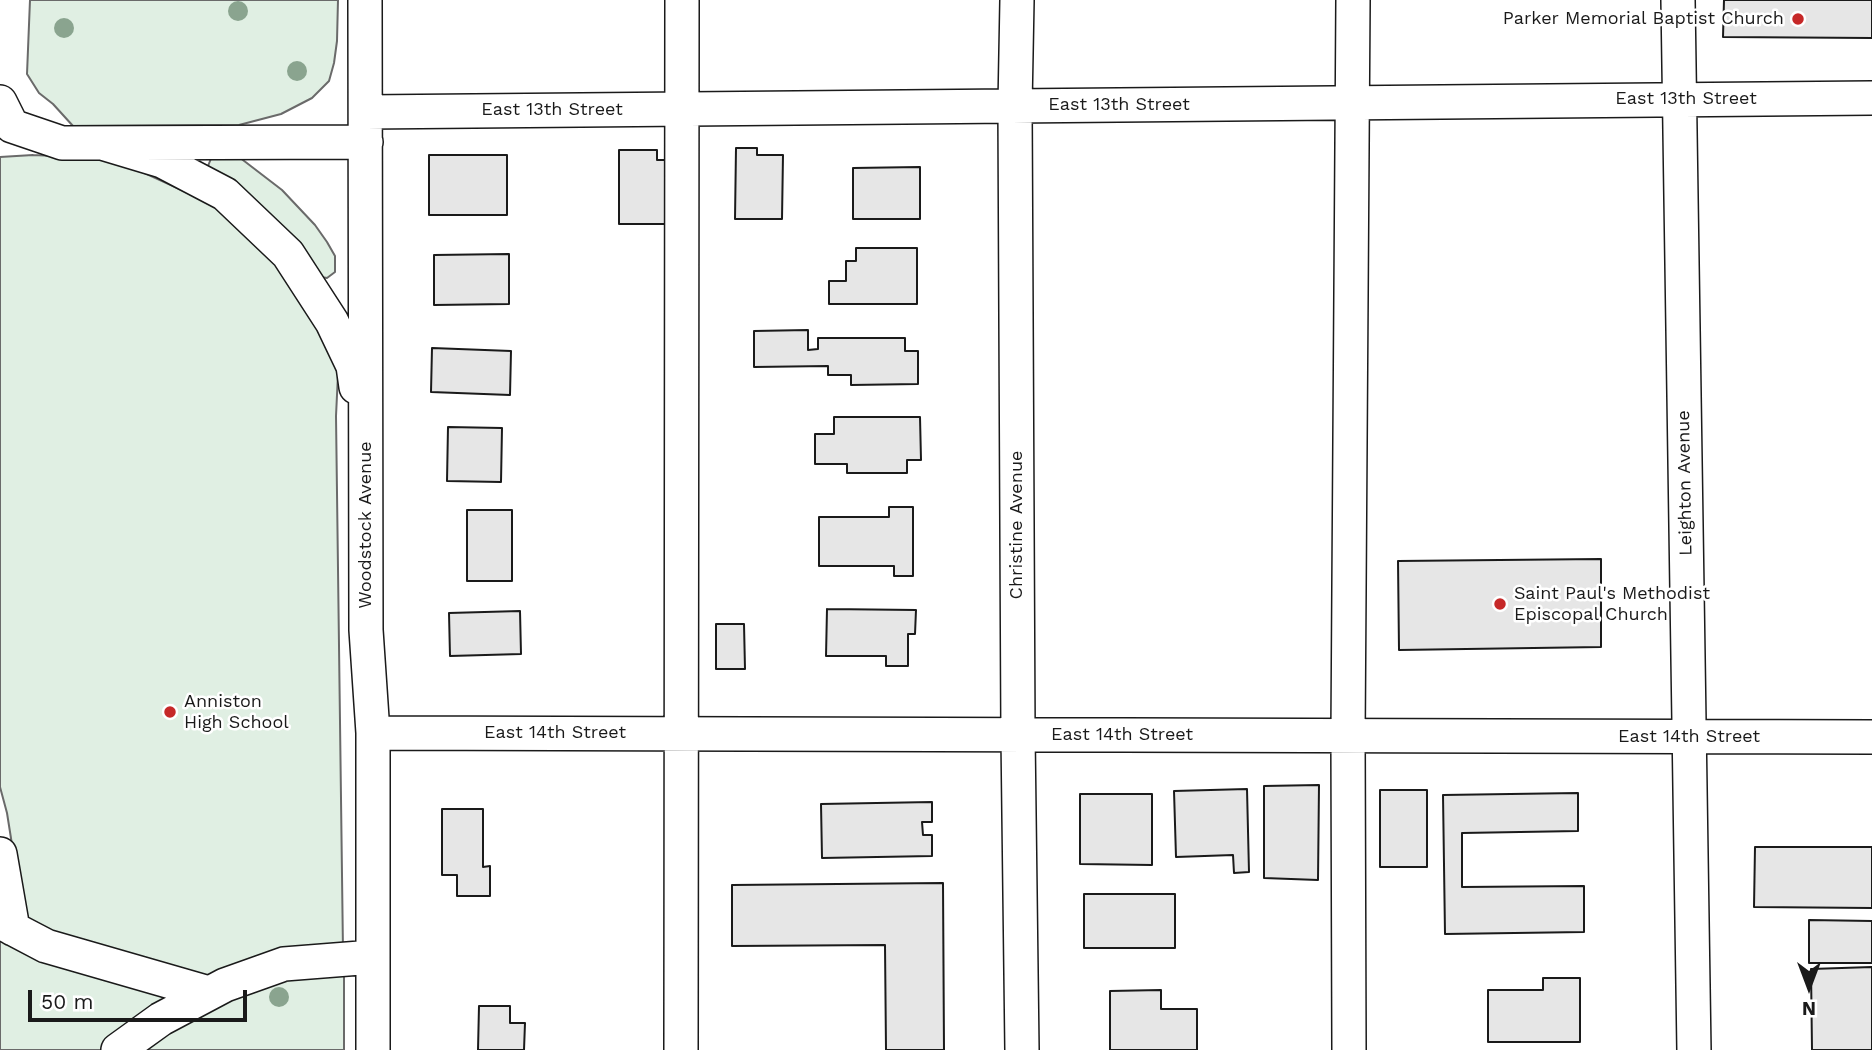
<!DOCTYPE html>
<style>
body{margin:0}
#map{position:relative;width:1872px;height:1050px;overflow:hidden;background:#fff;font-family:"Work Sans",sans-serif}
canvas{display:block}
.north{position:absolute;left:1774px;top:952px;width:70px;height:70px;-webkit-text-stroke:5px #fff;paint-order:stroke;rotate:180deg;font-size:19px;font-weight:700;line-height:28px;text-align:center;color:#1a1a1a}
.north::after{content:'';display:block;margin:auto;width:24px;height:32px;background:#1a1a1a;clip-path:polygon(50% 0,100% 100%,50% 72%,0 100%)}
.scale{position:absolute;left:28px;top:990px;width:219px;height:32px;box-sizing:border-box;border:4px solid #1a1a1a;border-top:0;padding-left:9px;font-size:21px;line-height:24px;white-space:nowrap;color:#1a1a1a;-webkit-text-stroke:5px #fff;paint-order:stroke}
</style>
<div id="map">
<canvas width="1872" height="1050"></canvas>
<div class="north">N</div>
<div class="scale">50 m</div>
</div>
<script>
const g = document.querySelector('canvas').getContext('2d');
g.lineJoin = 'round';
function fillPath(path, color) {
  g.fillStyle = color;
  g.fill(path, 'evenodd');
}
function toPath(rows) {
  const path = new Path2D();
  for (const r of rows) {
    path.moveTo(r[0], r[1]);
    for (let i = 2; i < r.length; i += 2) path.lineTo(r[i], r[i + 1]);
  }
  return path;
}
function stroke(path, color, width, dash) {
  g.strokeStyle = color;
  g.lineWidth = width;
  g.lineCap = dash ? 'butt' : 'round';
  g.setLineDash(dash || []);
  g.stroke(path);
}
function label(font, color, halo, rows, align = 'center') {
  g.font = font + ' "Work Sans",sans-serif';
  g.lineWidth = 5;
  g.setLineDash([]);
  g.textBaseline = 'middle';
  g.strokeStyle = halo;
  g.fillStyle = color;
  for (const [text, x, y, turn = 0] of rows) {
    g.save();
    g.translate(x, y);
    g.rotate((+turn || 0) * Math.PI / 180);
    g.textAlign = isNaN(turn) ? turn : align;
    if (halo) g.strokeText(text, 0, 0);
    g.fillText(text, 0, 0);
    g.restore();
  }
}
const green = toPath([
 [30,0,338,0,337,41,334,63,329,81,312,98,281,114,239,125,73,126,53,104,39,93,27,74,30,0],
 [33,155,103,158,127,165,232,213,272,259,323,334,338,374,336,416,343,951,210,977,35,927,23,914,7,813,0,787,0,157,33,155],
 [212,156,239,157,282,190,315,225,327,242,335,256,335,272,327,278,321,277,208,166,212,156],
 [0,933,178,994,101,1050,0,1050,0,933],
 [344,974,344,1050,140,1050,195,1012,278,980,344,974]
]);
const building = toPath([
 [1724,0,1872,0,1872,38,1723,37,1724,0],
 [736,148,757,148,757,155,783,155,782,219,735,219,736,148],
 [619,150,657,150,657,160,672,160,672,224,619,224,619,150],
 [429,155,507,155,507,215,429,215,429,155],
 [920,167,920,219,853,219,853,168,920,167],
 [856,248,917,248,917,304,829,304,829,281,846,281,846,261,856,261,856,248],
 [509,254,509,304,434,305,434,255,509,254],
 [808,330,808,350,818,349,818,338,905,338,905,351,918,351,918,384,851,385,851,375,828,375,828,366,754,367,754,331,808,330],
 [432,348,511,351,510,395,431,392,432,348],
 [834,417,920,417,921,460,907,460,907,473,847,473,847,464,815,464,815,434,834,434,834,417],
 [448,427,502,428,501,482,447,481,448,427],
 [889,507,913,507,913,576,894,576,894,566,819,566,819,517,889,517,889,507],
 [467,510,512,510,512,581,467,581,467,510],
 [1601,559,1601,647,1399,650,1398,561,1601,559],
 [827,609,916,610,915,634,908,634,908,666,886,666,886,656,826,656,827,609],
 [520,611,521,654,450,656,449,613,520,611],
 [716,624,744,624,745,669,716,669,716,624],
 [1319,785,1318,880,1264,878,1264,786,1319,785],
 [1247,789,1249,872,1234,873,1233,855,1176,857,1174,791,1247,789],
 [1380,790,1427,790,1427,867,1380,867,1380,790],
 [1578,793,1578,831,1462,833,1462,887,1584,886,1584,932,1445,934,1443,795,1578,793],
 [1080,794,1152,794,1152,865,1080,864,1080,794],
 [932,802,932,822,922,822,923,835,932,835,932,856,822,858,821,804,932,802],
 [442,809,483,809,483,867,490,866,490,896,457,896,457,875,442,875,442,809],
 [1755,847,1872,847,1872,908,1754,907,1755,847],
 [943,883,944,1050,886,1050,885,945,732,946,732,885,943,883],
 [1084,894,1175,894,1175,948,1084,948,1084,894],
 [1809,920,1872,921,1872,963,1809,963,1809,920],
 [1872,967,1872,1050,1812,1050,1811,969,1872,967],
 [1543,978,1580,978,1580,1042,1488,1042,1488,990,1543,990,1543,978],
 [1161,990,1161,1009,1197,1009,1197,1050,1110,1050,1110,991,1161,990],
 [479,1006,510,1006,510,1023,525,1023,524,1050,478,1050,479,1006]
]);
const minor = toPath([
 [365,0,366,630,373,733,373,1050],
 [1017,0,1015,106,1018,735,1022,1050],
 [1678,0,1694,1050],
 [0,102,12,126,62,143,366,142],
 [366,112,1872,98],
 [102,143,162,161,225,194,288,254,332,322,353,366,356,387],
 [373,733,1872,737],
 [0,854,13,929],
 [0,922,46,946,209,993],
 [118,1050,161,1019,225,985,284,964,373,957],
 [681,1050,682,0],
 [1349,1050,1348,736,1353,0]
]);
const trees = [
 [238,11],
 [64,28],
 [297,71],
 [279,997]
];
const markers = [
 [1798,19,7,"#c62828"],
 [1500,604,7,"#c62828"],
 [170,712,7,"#c62828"]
];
const poiNames = [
 ["Parker Memorial Baptist Church",1784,19,"right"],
 ["Saint Paul's Methodist",1514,594],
 ["Episcopal Church",1514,615],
 ["Anniston",184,702],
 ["High School",184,723]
];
const streetNames = [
 ["East 13th Street",1686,99],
 ["East 13th Street",1119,105],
 ["East 13th Street",552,110],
 ["Leighton Avenue",1685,483,-91],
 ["Woodstock Avenue",366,525,-90],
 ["Christine Avenue",1017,525,-90],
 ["East 14th Street",555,733],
 ["East 14th Street",1122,735],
 ["East 14th Street",1689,737]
];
fillPath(green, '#e0efe3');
stroke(green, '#6a6a6a', 2);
fillPath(building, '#e6e6e6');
stroke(building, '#1a1a1a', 2);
stroke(minor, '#1a1a1a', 36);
stroke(minor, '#fff', 33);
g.fillStyle = '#8aa48f';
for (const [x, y] of trees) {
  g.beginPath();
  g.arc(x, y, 10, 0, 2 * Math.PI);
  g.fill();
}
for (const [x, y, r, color] of markers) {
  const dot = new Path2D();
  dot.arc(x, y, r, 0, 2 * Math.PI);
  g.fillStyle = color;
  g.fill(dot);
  stroke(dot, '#fff', 2.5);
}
label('18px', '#1a1a1a', '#fff', poiNames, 'left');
label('18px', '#1a1a1a', '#fff', streetNames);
</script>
